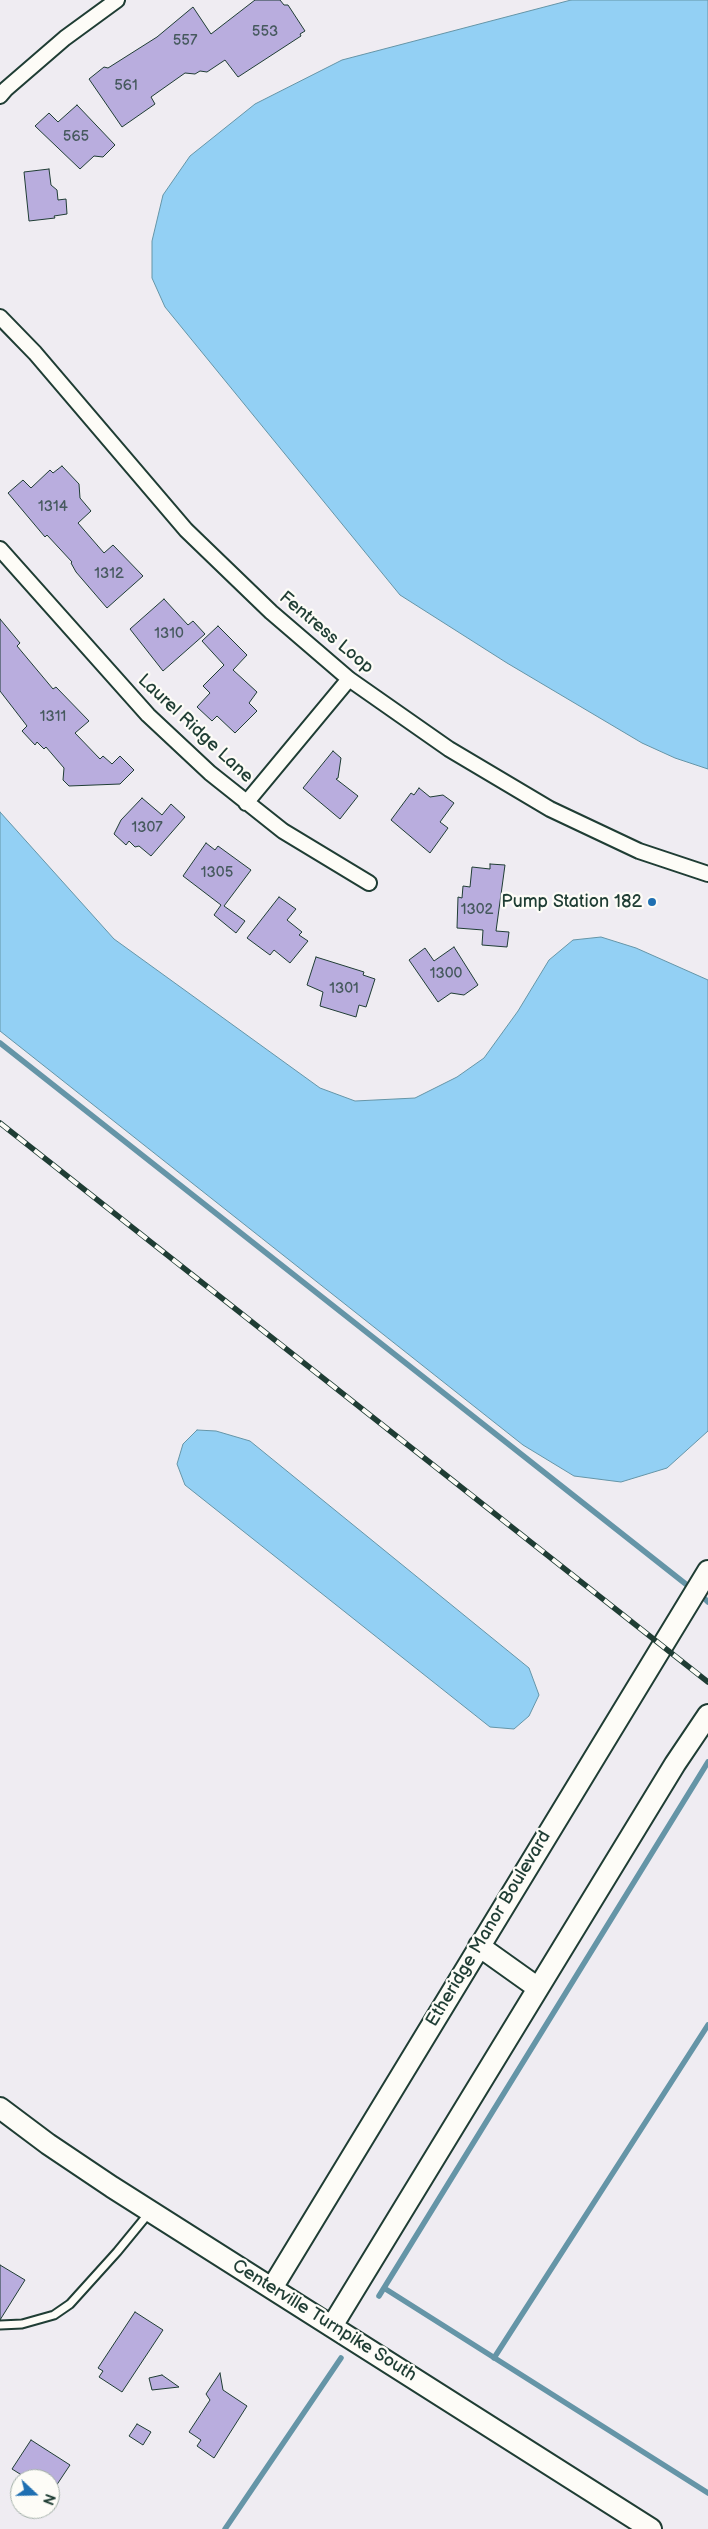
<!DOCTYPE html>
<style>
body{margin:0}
#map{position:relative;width:708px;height:2529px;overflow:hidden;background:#efecf2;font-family:"Balsamiq Sans",sans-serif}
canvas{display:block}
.north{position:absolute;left:10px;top:2469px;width:50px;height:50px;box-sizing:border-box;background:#fdfcf7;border:1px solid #a4b0a9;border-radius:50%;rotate:111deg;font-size:14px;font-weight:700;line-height:20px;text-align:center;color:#1f3d34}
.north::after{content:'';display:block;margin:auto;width:18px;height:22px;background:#1f6fb2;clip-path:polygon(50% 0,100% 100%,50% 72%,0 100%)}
</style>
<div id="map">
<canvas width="708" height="2529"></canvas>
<div class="north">N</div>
</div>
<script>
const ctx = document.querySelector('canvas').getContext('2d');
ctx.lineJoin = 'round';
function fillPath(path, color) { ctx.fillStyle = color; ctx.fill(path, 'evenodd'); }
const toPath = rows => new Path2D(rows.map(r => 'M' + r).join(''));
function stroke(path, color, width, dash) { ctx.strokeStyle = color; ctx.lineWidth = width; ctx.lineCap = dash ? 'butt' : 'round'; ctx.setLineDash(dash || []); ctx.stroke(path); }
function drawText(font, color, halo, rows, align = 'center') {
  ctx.font = font + ' "Balsamiq Sans",sans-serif'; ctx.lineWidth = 4.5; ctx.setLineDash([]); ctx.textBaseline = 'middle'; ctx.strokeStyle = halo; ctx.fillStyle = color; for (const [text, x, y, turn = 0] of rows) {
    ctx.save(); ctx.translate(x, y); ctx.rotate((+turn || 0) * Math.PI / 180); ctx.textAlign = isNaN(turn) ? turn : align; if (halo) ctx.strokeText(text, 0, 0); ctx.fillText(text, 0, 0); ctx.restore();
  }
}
const water = toPath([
 [571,0,708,0,708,769,675,758,642,743,507,663,400,595,165,307,152,278,152,241,163,195,190,156,255,104,342,60,571,0],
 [0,812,114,939,320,1088,355,1101,415,1098,457,1077,484,1058,518,1011,549,960,573,940,601,937,636,948,708,980,708,1431,667,1468,621,1482,574,1476,523,1445,0,1031,0,812],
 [197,1430,216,1431,250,1441,529,1668,539,1695,529,1716,514,1729,490,1727,185,1485,177,1464,183,1444,197,1430]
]);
const stream = toPath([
 [0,1043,687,1585],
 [704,1598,708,1602],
 [384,2288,708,2493],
 [379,2296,708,1762],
 [494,2358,708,2025],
 [225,2529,341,2358]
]);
const building = toPath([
 [255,0,280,0,284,5,288,5,305,31,300,34,301,36,238,77,225,60,207,72,200,71,195,74,185,73,151,97,155,104,122,127,89,79,104,67,108,68,157,37,193,7,211,34,255,0],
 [77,105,115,145,103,157,94,156,80,169,35,126,49,113,58,122,77,105],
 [49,169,51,185,57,190,58,200,66,199,67,214,54,216,55,218,29,221,24,172,49,169],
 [62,466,79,484,80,498,91,511,78,523,104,553,113,545,143,576,107,608,76,572,71,563,72,562,47,535,45,537,8,493,23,480,31,488,50,470,53,473,62,466],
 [164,599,188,625,193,621,205,634,163,671,130,629,164,599],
 [0,619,20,643,17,646,53,689,56,687,89,721,75,733,100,759,103,756,112,764,120,756,134,770,120,784,69,786,63,780,64,768,46,747,44,749,37,742,35,745,22,731,27,726,0,691,0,619],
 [218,626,247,655,233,670,257,692,249,703,257,711,235,733,217,716,212,721,197,707,210,693,203,686,224,665,202,641,218,626],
 [333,751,341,758,338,778,336,779,358,796,340,819,303,788,333,751],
 [419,788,430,797,443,795,454,803,440,822,448,828,430,853,391,820,411,793,414,795,419,788],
 [142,798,162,815,171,804,185,817,151,856,139,846,135,847,129,841,126,845,114,834,121,820,142,798],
 [206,843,215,850,218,846,251,870,224,906,245,921,236,933,214,915,221,905,183,876,206,843],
 [490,864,505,865,496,931,509,932,507,947,482,945,483,930,457,928,458,897,462,898,463,886,470,887,472,867,490,869,490,864],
 [279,897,296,909,287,920,302,932,299,935,308,941,290,963,274,950,270,955,247,938,279,897],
 [454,947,478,985,464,995,451,993,438,1002,409,960,425,948,434,961,454,947],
 [316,957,364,972,363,975,375,979,366,1007,359,1005,356,1017,320,1006,323,992,307,985,316,957],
 [0,2265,25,2280,0,2320,0,2265],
 [135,2312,163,2330,122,2392,99,2377,103,2371,98,2368,135,2312],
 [220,2373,223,2390,247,2406,214,2458,197,2446,201,2440,189,2432,210,2400,206,2394,220,2373],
 [162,2375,179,2387,152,2390,149,2378,162,2375],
 [137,2424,151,2432,143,2445,129,2436,137,2424],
 [31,2440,70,2465,50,2495,50,2479,28,2479,12,2469,31,2440]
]);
const service = toPath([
 [0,2325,22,2324,54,2315,70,2304,117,2252,149,2213]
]);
const minor = toPath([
 [0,96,6,89,65,38,117,0],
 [0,317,35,353,186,530,271,612,349,679,449,749,550,809,639,851,708,874],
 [0,549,148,715,210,773,283,831,369,883],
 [246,803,349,679]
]);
const secondary = toPath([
 [479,1946,538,1988],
 [0,2108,48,2144,112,2187,651,2529],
 [272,2288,708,1571],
 [332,2326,675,1764,708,1715]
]);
const rail = toPath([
 [0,1123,708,1682]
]);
const markers = [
 [652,902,5,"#1f6fb2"]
];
const numberNames = [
 ["553",265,32],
 ["557",185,41],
 ["561",126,86],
 ["565",76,137],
 ["1314",53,507],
 ["1312",109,574],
 ["1310",169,634],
 ["1311",53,717],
 ["1307",147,828],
 ["1305",217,873],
 ["1302",477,910],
 ["1300",446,974],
 ["1301",344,989]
];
const streetNames = [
 ["Fentress Loop",326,633,40],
 ["Laurel Ridge Lane",195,729,43],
 ["Etheridge Manor Boulevard",489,1929,-59],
 ["Centerville Turnpike South",324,2321,32]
];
const poiNames = [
 ["Pump Station 182",642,902]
];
fillPath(water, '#93d0f4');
stroke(water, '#6595a7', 1);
stroke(stream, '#6595a7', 5.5);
fillPath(building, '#b9adde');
stroke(building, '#1f3d34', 1);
stroke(service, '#1f3d34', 11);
stroke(minor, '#1f3d34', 18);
stroke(secondary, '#1f3d34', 24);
stroke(service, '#fdfcf7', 7);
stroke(minor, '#fdfcf7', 14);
stroke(secondary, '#fdfcf7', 20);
stroke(rail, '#1f3d34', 5.5);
stroke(rail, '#fdfcf7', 4, [11]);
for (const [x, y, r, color] of markers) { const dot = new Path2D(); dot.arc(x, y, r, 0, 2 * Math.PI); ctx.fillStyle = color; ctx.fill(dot); stroke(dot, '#fdfcf7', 2); }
drawText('15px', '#46595e', null, numberNames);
drawText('18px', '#1f3d34', '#fdfcf7', streetNames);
drawText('18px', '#1f3d34', '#fdfcf7', poiNames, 'right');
</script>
